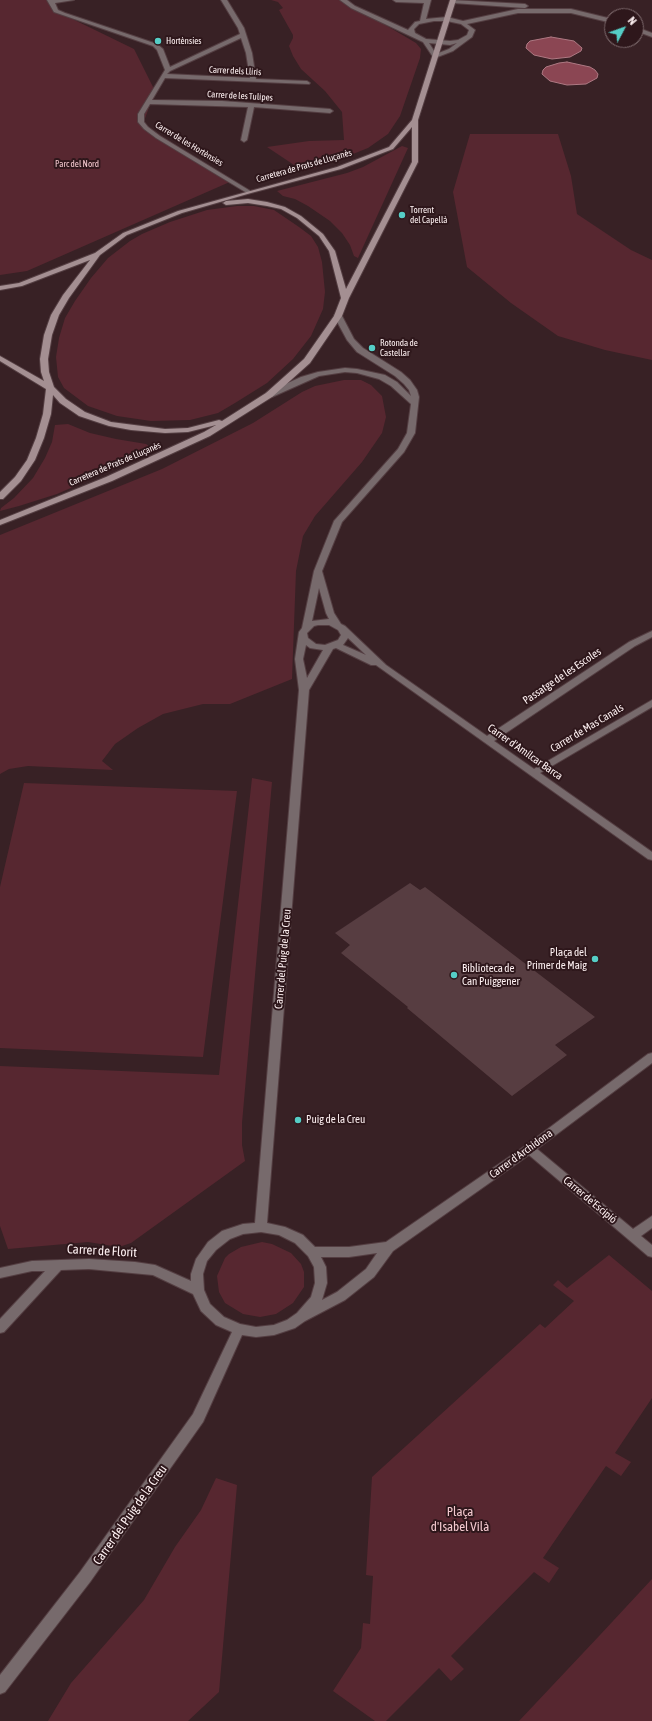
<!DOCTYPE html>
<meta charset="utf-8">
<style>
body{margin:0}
#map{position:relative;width:652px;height:1721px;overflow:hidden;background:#382125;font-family:"Asap Condensed",sans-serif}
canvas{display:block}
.north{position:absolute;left:604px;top:8px;width:40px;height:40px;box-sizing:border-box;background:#2e171b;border:1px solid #816e71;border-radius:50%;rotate:49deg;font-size:11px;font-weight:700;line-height:16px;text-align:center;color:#fef1f2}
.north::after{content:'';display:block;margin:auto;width:14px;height:18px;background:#55cec6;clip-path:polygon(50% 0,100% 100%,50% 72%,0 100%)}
</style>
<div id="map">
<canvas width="652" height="1721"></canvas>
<div class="north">N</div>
</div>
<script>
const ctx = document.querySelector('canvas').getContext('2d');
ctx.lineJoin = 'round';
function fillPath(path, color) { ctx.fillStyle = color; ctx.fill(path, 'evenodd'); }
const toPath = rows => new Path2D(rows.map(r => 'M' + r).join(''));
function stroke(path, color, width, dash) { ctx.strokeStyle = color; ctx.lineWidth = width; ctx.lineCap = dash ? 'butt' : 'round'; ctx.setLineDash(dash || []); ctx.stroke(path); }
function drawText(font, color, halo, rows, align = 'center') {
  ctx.font = font + ' "Asap Condensed",sans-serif'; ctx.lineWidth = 4; ctx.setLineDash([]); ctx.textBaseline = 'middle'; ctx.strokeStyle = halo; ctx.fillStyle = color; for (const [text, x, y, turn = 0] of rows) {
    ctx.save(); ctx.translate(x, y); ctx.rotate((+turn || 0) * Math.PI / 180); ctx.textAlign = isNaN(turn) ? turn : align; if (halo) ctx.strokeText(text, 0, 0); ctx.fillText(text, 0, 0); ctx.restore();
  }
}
const green = toPath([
 [0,0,52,0,56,11,134,49,155,91,143,124,232,181,27,271,0,275],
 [271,0,343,0,416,43,421,49,420,58,400,116,388,134,368,148,358,152,331,163,303,171,267,147,309,141,344,140,342,112,325,91,301,69,293,56,289,46,293,38,293,35,279,10,283,8,278,2],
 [470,134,558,134,571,176,577,214,631,250,652,260,652,360,605,350,558,336,511,303,467,267,453,192],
 [402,146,408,148,358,258,354,256,350,245,342,233,330,221,308,206,295,199,283,196,277,191,347,173,363,167],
 [237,206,254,206,274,210,299,227,311,236,318,247,322,262,325,292,323,309,311,336,293,359,267,383,235,403,218,413,190,420,151,421,117,416,88,406,64,388,58,377,56,357,59,338,65,318,75,301,91,278,108,258,130,241,142,234,170,222,207,210],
 [344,380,361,380,371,385,382,396,386,417,382,433,362,462,315,516,303,536,296,571,292,679,230,704,203,704,163,714,138,728,115,744,102,761,113,770,28,766,9,769,0,774,0,535,162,469,253,423,302,392,315,386],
 [68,424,90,433,116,439,146,444,155,451,57,494,19,506,0,511,1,508,14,498,33,478,45,458,52,442,55,425],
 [252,778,272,782,242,1123,242,1145,245,1161,131,1243,119,1247,88,1242,8,1249,0,1226,0,1066,219,1075],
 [24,783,237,791,203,1057,0,1048,0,887],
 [262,1242,272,1244,291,1253,301,1264,304,1272,304,1287,293,1303,276,1314,260,1317,243,1314,225,1303,219,1292,217,1276,225,1258,229,1254,241,1247],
 [609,1255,652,1291,652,1398,615,1453,631,1462,621,1476,606,1466,543,1558,559,1568,549,1583,534,1572,451,1656,464,1669,451,1681,439,1668,386,1721,375,1721,333,1691,361,1648,363,1623,370,1624,373,1576,366,1575,372,1477,540,1324,545,1328,574,1301,553,1285,558,1280,567,1288],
 [216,1478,237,1485,219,1692,188,1721,48,1721,71,1683,144,1600,175,1547,201,1510],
 [652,1579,652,1721,519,1721,600,1635]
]);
const water = toPath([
 [551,37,574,41,582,48,581,51,570,57,552,59,534,55,526,48,527,44,530,41,551,37],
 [567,62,590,67,595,70,598,74,597,78,586,84,567,85,550,81,542,74,543,70,546,67,559,63,567,62]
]);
const building = toPath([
 [410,883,420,890,425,887,595,1017,555,1045,567,1055,512,1096,407,1008,408,1007,341,953,350,945,335,933]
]);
const street = toPath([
 [47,0,74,0,55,3,58,10,65,13,157,44,163,49,170,67,240,34,238,28,221,0,227,0,244,28,252,53,256,79,307,81,310,83,309,84,165,78,152,100,222,101,330,109,333,111,330,113,254,107,247,140,244,142,241,140,248,107,150,104,144,114,144,122,148,127,160,136,252,192,247,193,156,138,144,129,138,122,138,114,165,70,157,50,153,46,54,12,47,0],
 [241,38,246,53,250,78,167,74,170,71,241,38],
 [340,0,347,0,355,6,408,30,415,22,420,21,424,3,396,2,393,0,431,0,426,19,447,17,463,21,518,9,571,9,612,19,612,23,571,13,518,13,467,24,475,30,472,37,453,51,435,58,433,57,423,42,351,8,340,0],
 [434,21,447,21,461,24,469,30,467,35,458,40,450,41,426,39,415,33,414,29,419,24,434,21],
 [429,43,450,45,457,43,449,49,436,54,429,43],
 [451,0,525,4,528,6,525,8,453,3,451,2,451,0],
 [636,27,652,33,652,37,636,31,636,27],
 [335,314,341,314,354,339,363,348,401,372,410,380,417,390,419,397,415,433,404,452,342,522,322,571,334,613,341,624,345,626,386,665,487,736,629,642,652,631,652,637,635,646,494,741,534,769,652,700,652,707,540,773,652,852,652,860,648,859,376,665,371,665,336,648,333,649,309,690,267,1223,285,1227,303,1235,315,1247,349,1247,386,1242,525,1146,648,1054,652,1053,652,1063,537,1149,633,1229,652,1216,652,1228,641,1236,652,1245,652,1257,648,1256,529,1155,393,1251,374,1277,345,1300,305,1321,295,1328,274,1335,256,1337,242,1335,203,1422,90,1582,5,1692,0,1694,0,1675,80,1572,193,1414,232,1332,216,1325,201,1311,193,1294,153,1275,89,1269,61,1270,4,1332,0,1333,0,1319,45,1271,32,1271,0,1278,0,1268,32,1261,89,1259,135,1262,155,1265,191,1281,191,1274,196,1259,208,1242,222,1231,243,1224,255,1223,299,690,295,659,299,632,302,628,314,571,334,521,398,449,407,433,411,404,391,386,379,379,357,373,345,372,319,376,272,397,266,397,266,393,301,377,318,372,345,368,357,369,385,375,397,382,411,396,409,390,404,384,395,376,357,352,347,340,334,316,335,314],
 [319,588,326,613,329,619,312,621,319,588],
 [318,625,329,625,338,630,341,635,338,640,325,645,316,644,308,638,307,633,314,626,318,625],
 [348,638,366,655,343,645,348,638],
 [306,645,310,648,323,650,307,678,303,659,306,645],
 [261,1232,279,1235,295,1243,308,1256,314,1267,315,1283,311,1297,297,1313,287,1320,274,1325,256,1327,240,1324,224,1317,210,1304,204,1290,203,1274,207,1261,216,1250,230,1239,243,1234,261,1232],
 [377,1253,366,1269,337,1292,322,1300,327,1283,326,1267,321,1257,349,1257,377,1253]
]);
const secondary = toPath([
 [450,0,456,0,418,120,418,162,349,298,342,316,310,363,272,397,210,436,112,481,0,525,0,520,106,477,204,432,216,425,188,432,165,433,131,430,109,426,79,416,60,403,53,395,51,414,44,438,35,460,21,481,3,499,0,499,0,492,15,477,27,460,36,438,43,414,46,389,0,361,0,356,44,381,41,372,40,359,44,335,51,315,63,295,90,260,22,286,0,290,0,286,19,283,95,253,123,233,178,211,337,167,389,147,412,120,450,0],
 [412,127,412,162,346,289,335,251,323,234,301,216,285,207,267,202,248,199,226,201,223,203,226,205,248,203,267,206,281,209,297,218,319,236,329,251,341,298,334,316,304,359,266,393,222,421,219,420,188,428,165,429,111,422,85,412,66,399,54,387,49,372,48,359,52,335,59,315,69,298,100,255,127,235,182,213,251,193,341,169,393,149,412,127]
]);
const markers = [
 [158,41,4,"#55cec6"],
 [402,215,4,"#55cec6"],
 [372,348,4,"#55cec6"],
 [595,959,4,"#55cec6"],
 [454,975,4,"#55cec6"],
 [298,1120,4,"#55cec6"]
];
const farPoinames = [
 ["Hortènsies",166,41],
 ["Torrent",410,210],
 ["del Capellà",410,220],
 ["Rotonda de",380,343],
 ["Castellar",380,353]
];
const farStreetnames = [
 ["Carrer dels Lliris",235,71,3],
 ["Carrer de les Tulipes",240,96,3],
 ["Carrer de les Hortènsies",189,144,31],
 ["Carretera de Prats de Lluçanès",304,166,-16],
 ["Carretera de Prats de Lluçanès",115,464,-23]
];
const farParknames = [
 ["Parc del Nord",77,164]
];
const streetNames = [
 ["Passatge de les Escoles",562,676,-34],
 ["Carrer de Mas Canals",587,728,-31],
 ["Carrer d'Amílcar Barca",525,752,35],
 ["Carrer del Puig de la Creu",283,959,-85],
 ["Carrer d'Archidona",521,1154,-36],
 ["Carrer de'Escipió",590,1200,40]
];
const poiNames = [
 ["Plaça del",587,953,"right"],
 ["Primer de Maig",587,966,"right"],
 ["Biblioteca de",462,969],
 ["Can Puiggener",462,982],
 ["Puig de la Creu",306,1120]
];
const nearStreetnames = [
 ["Carrer de Florit",102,1251,3],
 ["Carrer del Puig de la Creu",130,1515,-55]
];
const nearParknames = [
 ["Plaça",460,1512],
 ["d'Isabel Vilà",460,1527]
];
fillPath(green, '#572730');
fillPath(water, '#8b4653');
stroke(water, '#ae7983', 1);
fillPath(building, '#573d41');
stroke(street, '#543e42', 2);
stroke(secondary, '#543e42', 2);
fillPath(street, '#776a6c');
fillPath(secondary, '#a48f92');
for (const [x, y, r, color] of markers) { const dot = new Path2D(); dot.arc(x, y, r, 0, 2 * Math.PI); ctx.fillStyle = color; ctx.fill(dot); stroke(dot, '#2e171b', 1.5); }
drawText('9px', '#fef1f2', '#2e171b', farPoinames, 'left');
drawText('9px', '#fef1f2', '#2e171b', farStreetnames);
drawText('9px', '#f4c9cf', '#2e171b', farParknames);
drawText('11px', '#fef1f2', '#2e171b', streetNames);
drawText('11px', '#fef1f2', '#2e171b', poiNames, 'left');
drawText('13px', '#fef1f2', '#2e171b', nearStreetnames);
drawText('13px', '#f4c9cf', '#2e171b', nearParknames);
</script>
